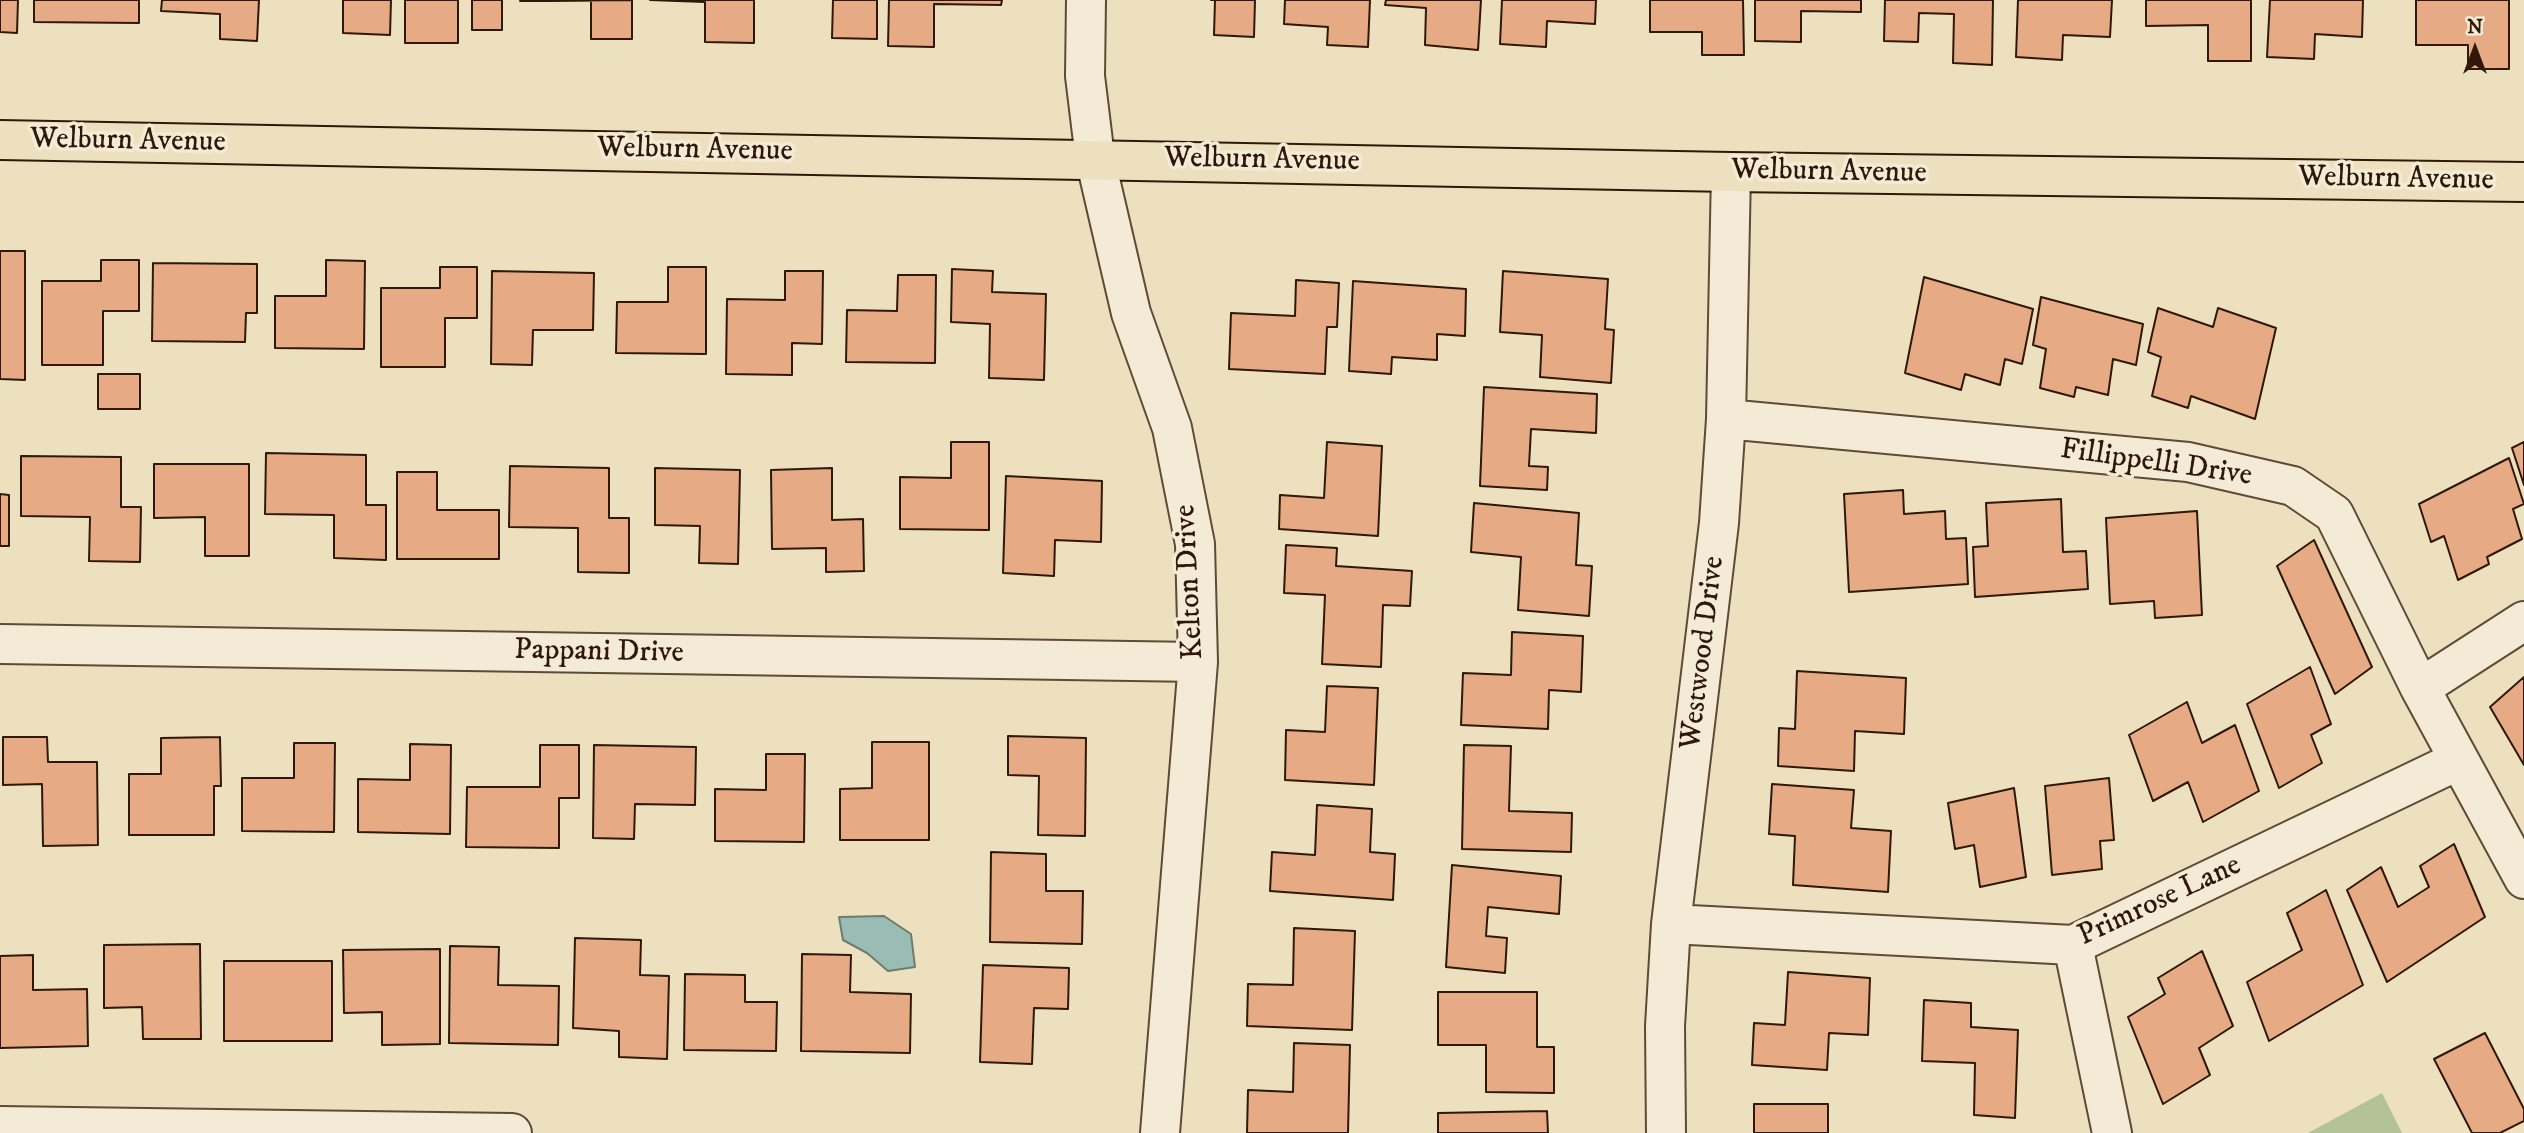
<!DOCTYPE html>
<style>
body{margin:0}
#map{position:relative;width:2524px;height:1133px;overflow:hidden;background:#ece0bf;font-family:"IM FELL DW Pica",serif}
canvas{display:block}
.north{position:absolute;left:2440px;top:14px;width:70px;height:70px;-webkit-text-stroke:5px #f3ebd5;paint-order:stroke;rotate:0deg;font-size:19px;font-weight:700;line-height:28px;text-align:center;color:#301808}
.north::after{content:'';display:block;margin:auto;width:24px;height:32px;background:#301808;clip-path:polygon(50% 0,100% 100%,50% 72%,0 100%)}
</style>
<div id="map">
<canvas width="2524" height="1133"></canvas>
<div class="north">N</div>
</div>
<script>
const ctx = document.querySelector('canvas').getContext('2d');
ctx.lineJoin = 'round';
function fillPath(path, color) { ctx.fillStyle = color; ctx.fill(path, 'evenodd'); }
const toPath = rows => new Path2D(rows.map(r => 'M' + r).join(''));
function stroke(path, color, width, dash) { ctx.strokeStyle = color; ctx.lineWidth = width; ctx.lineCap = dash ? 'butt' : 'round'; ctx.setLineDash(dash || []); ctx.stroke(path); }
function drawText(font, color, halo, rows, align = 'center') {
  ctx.font = font + ' "IM FELL DW Pica",serif'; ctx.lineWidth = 7; ctx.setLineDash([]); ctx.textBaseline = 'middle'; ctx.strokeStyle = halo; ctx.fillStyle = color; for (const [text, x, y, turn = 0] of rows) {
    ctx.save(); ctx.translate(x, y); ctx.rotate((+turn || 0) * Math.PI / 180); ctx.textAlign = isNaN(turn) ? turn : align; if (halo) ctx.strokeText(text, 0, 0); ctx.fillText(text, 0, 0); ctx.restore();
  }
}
const green = toPath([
 [2382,1093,2402,1133,2308,1133]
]);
const water = toPath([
 [884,916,911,934,915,967,888,971,867,953,843,940,839,917,884,916]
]);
const building = toPath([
 [0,0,18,0,17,33,0,32,0,0],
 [34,0,139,0,139,23,34,22,34,0],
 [162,0,259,0,257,41,220,39,220,14,161,11,162,0],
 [343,0,391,0,390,35,343,33,343,0],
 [405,0,458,0,458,43,405,43,405,0],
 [472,0,502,0,502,30,472,30,472,0],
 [632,0,632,39,591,39,591,1,520,1,632,0],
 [650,0,754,0,754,43,705,42,705,2,650,0],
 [833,0,877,0,877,39,832,38,833,0],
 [889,0,1002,0,1001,5,934,4,934,47,888,46,889,0],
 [1211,0,1255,0,1254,37,1214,35,1215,0,1211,0],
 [1285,0,1370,0,1368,47,1327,45,1328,27,1284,24,1285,0],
 [1386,0,1481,0,1478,50,1425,45,1426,8,1385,5,1386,0],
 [1502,0,1596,0,1595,24,1547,21,1546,47,1500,44,1502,0],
 [1650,0,1743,0,1744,55,1702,55,1702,32,1650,32,1650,0],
 [1755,0,1861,0,1861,12,1801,11,1801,42,1755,41,1755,0],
 [1885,0,1993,0,1992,65,1953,63,1954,14,1919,13,1918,42,1884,41,1885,0],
 [2018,0,2112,0,2110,37,2063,35,2062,60,2016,57,2018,0],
 [2146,0,2251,0,2251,61,2208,61,2208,25,2146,26,2146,0],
 [2270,0,2363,0,2362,37,2315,34,2314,59,2267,57,2270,0],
 [2416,0,2509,0,2509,69,2468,69,2468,45,2416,45,2416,0],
 [0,251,25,251,25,380,0,379,0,251],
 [101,260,139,260,139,311,103,311,103,365,42,365,42,281,101,281,101,260],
 [326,260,365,261,364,349,275,348,275,296,326,296,326,260],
 [153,263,257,264,257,313,246,313,245,342,152,341,153,263],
 [440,267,477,267,477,318,445,318,445,367,381,367,381,288,440,288,440,267],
 [668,267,706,267,706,354,616,353,617,302,668,302,668,267],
 [952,269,993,271,992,292,1046,294,1044,380,989,378,990,324,951,322,952,269],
 [492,271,594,273,593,330,533,330,532,365,491,364,492,271],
 [785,271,823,271,822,344,792,343,792,375,726,374,727,299,785,300,785,271],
 [1503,271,1608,279,1605,329,1614,330,1611,383,1540,377,1542,335,1500,332,1503,271],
 [898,275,936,275,935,363,846,362,847,310,897,311,898,275],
 [1924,277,2033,309,2022,364,2005,359,2000,385,1965,374,1961,390,1905,373,1924,277],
 [1296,280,1339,283,1337,327,1327,327,1325,374,1229,369,1231,313,1295,316,1296,280],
 [1353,281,1466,289,1465,336,1437,334,1437,360,1392,357,1391,374,1349,371,1353,281],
 [2041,297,2143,324,2136,365,2113,359,2108,395,2076,387,2074,397,2040,388,2046,349,2033,345,2041,297],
 [2158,308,2213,327,2218,308,2276,328,2255,419,2191,396,2188,408,2152,396,2161,357,2148,352,2158,308],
 [98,374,140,374,140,409,98,409,98,374],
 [1484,387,1597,394,1596,433,1531,429,1529,466,1548,467,1547,490,1480,486,1484,387],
 [951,442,989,442,989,530,900,529,900,477,951,478,951,442],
 [1327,442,1382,446,1378,536,1279,529,1280,495,1324,498,1327,442],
 [2524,442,2524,485,2512,448,2524,442],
 [266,453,366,455,366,505,386,505,386,560,334,558,334,515,265,514,266,453],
 [21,456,121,457,121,507,141,507,140,562,89,561,90,517,21,516,21,456],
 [2509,458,2524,504,2513,509,2522,539,2487,557,2489,564,2458,580,2444,536,2431,542,2419,504,2509,458],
 [154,464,249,464,249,556,205,556,205,517,154,518,154,464],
 [510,466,609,468,609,518,629,518,629,573,578,572,578,528,509,527,510,466],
 [655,468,740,470,738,564,699,563,700,526,655,525,655,468],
 [832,468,832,520,863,519,864,571,826,572,826,548,772,549,771,470,832,468],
 [397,472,437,472,437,510,499,510,499,559,397,559,397,472],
 [1006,476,1102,481,1101,542,1055,540,1054,576,1003,573,1006,476],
 [1903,490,1904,514,1945,511,1946,539,1966,538,1968,584,1849,592,1844,494,1903,490],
 [0,494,9,495,9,546,0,546,0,494],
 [2061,499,2063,552,2086,551,2088,589,1975,597,1973,547,1988,546,1986,503,2061,499],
 [1474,503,1579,513,1576,565,1592,566,1589,616,1518,610,1521,557,1471,552,1474,503],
 [2197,511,2202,615,2155,618,2154,601,2110,604,2106,518,2197,511],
 [2314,540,2372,667,2335,694,2277,566,2314,540],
 [1286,545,1337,548,1336,566,1412,571,1410,606,1383,605,1381,667,1322,664,1325,595,1284,593,1286,545],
 [1512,632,1583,636,1581,692,1549,690,1548,729,1461,725,1463,673,1511,675,1512,632],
 [2310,667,2331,724,2311,735,2322,763,2279,788,2247,704,2310,667],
 [1797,671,1906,678,1904,734,1855,731,1854,771,1778,766,1779,728,1795,729,1797,671],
 [2524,677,2524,765,2490,707,2524,677],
 [1327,686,1378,688,1374,785,1285,780,1286,730,1325,732,1327,686],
 [2187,702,2202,743,2235,725,2259,791,2203,822,2188,782,2153,801,2129,735,2187,702],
 [1008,736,1086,738,1085,836,1038,835,1039,776,1008,775,1008,736],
 [3,737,47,737,48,762,97,762,98,845,43,846,42,784,3,785,3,737],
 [220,737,221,786,214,786,214,835,129,835,129,774,161,774,161,738,220,737],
 [872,742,929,742,929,840,840,840,840,789,872,788,872,742],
 [294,743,335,743,334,832,242,831,242,778,294,778,294,743],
 [410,744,451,745,450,834,358,832,358,779,410,780,410,744],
 [540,745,579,745,579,798,559,798,559,848,466,847,467,787,540,787,540,745],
 [594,745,696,747,695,805,635,804,634,839,593,838,594,745],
 [1464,745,1511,746,1509,811,1572,813,1571,852,1462,849,1464,745],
 [766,754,805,754,804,842,715,841,715,789,766,790,766,754],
 [2109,778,2114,840,2100,841,2102,869,2052,875,2045,786,2109,778],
 [1772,784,1854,790,1851,828,1891,831,1888,892,1793,885,1795,836,1769,834,1772,784],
 [2014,788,2026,877,1980,887,1974,845,1955,849,1948,803,2014,788],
 [1317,805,1372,809,1370,852,1395,854,1393,900,1270,891,1272,852,1315,855,1317,805],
 [2454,844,2485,917,2387,982,2347,890,2381,867,2398,907,2429,887,2420,866,2454,844],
 [991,852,1046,854,1046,891,1083,891,1082,944,990,942,991,852],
 [1452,865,1561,876,1559,914,1488,907,1486,936,1507,938,1505,973,1446,967,1452,865],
 [2326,890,2363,985,2269,1041,2247,982,2302,950,2287,913,2326,890],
 [1294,928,1355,931,1352,1030,1247,1026,1248,984,1293,985,1294,928],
 [575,938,641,940,640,975,669,976,667,1059,619,1057,619,1031,573,1028,575,938],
 [200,944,201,1039,143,1039,142,1007,104,1008,104,945,200,944],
 [450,946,499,947,498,985,559,986,558,1045,449,1043,450,946],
 [440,949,440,1044,382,1045,382,1012,344,1013,343,950,440,949],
 [2202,951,2233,1026,2199,1048,2210,1075,2163,1104,2128,1017,2165,994,2158,978,2202,951],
 [802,954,851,955,850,992,911,994,910,1053,801,1051,802,954],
 [33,955,33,990,87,989,88,1046,0,1048,0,956,33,955],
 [224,961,332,961,332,1041,224,1041,224,961],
 [983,965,1069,968,1068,1009,1034,1008,1032,1064,980,1062,983,965],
 [1788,972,1870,978,1868,1035,1829,1033,1827,1070,1752,1065,1754,1023,1785,1025,1788,972],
 [685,974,745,975,745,1002,777,1002,776,1051,684,1050,685,974],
 [1438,992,1537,992,1537,1047,1554,1047,1554,1093,1486,1092,1486,1045,1438,1045,1438,992],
 [1924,1000,1971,1003,1971,1027,2018,1030,2015,1118,1974,1115,1975,1063,1922,1061,1924,1000],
 [2485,1033,2524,1109,2524,1121,2500,1133,2472,1133,2434,1059,2485,1033],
 [1294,1043,1350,1045,1348,1133,1247,1133,1248,1090,1293,1092,1294,1043],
 [1754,1104,1828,1104,1828,1133,1754,1133,1754,1104],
 [1547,1111,1548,1133,1438,1133,1438,1113,1547,1111]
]);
const minor = toPath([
 [1086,0,1085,76,1095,158,1131,313,1172,428,1195,544,1198,662,1160,1133],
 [1726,419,2188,462,2293,486,2334,514,2420,688,2524,879],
 [0,644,1198,662],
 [2420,688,2524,621],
 [1671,924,2073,945,2459,760],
 [2073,945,2112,1133],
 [0,1126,512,1133],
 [1666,1133,1665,1026,1671,924,1719,523,1726,419,1731,172]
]);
const major = toPath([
 [0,140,1731,172,2524,182]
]);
const streetNames = [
 ["Welburn Avenue",128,142,1],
 ["Welburn Avenue",695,151,1],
 ["Welburn Avenue",1262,161,1],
 ["Welburn Avenue",1829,173,1],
 ["Welburn Avenue",2396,180,1],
 ["Fillippelli Drive",2156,464,8],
 ["Kelton Drive",1191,582,-93],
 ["Pappani Drive",599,653,1],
 ["Westwood Drive",1704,653,-83],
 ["Primrose Lane",2160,902,-25]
];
fillPath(green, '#b4c395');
fillPath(water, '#99bdb4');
stroke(water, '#6f7b6f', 2);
fillPath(building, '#e6aa85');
stroke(building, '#301808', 2);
stroke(minor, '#5f4a36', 42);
stroke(major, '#301808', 42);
stroke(minor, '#f3ebd5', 38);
stroke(major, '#ece0bf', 38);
drawText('30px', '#301808', '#f3ebd5', streetNames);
</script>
